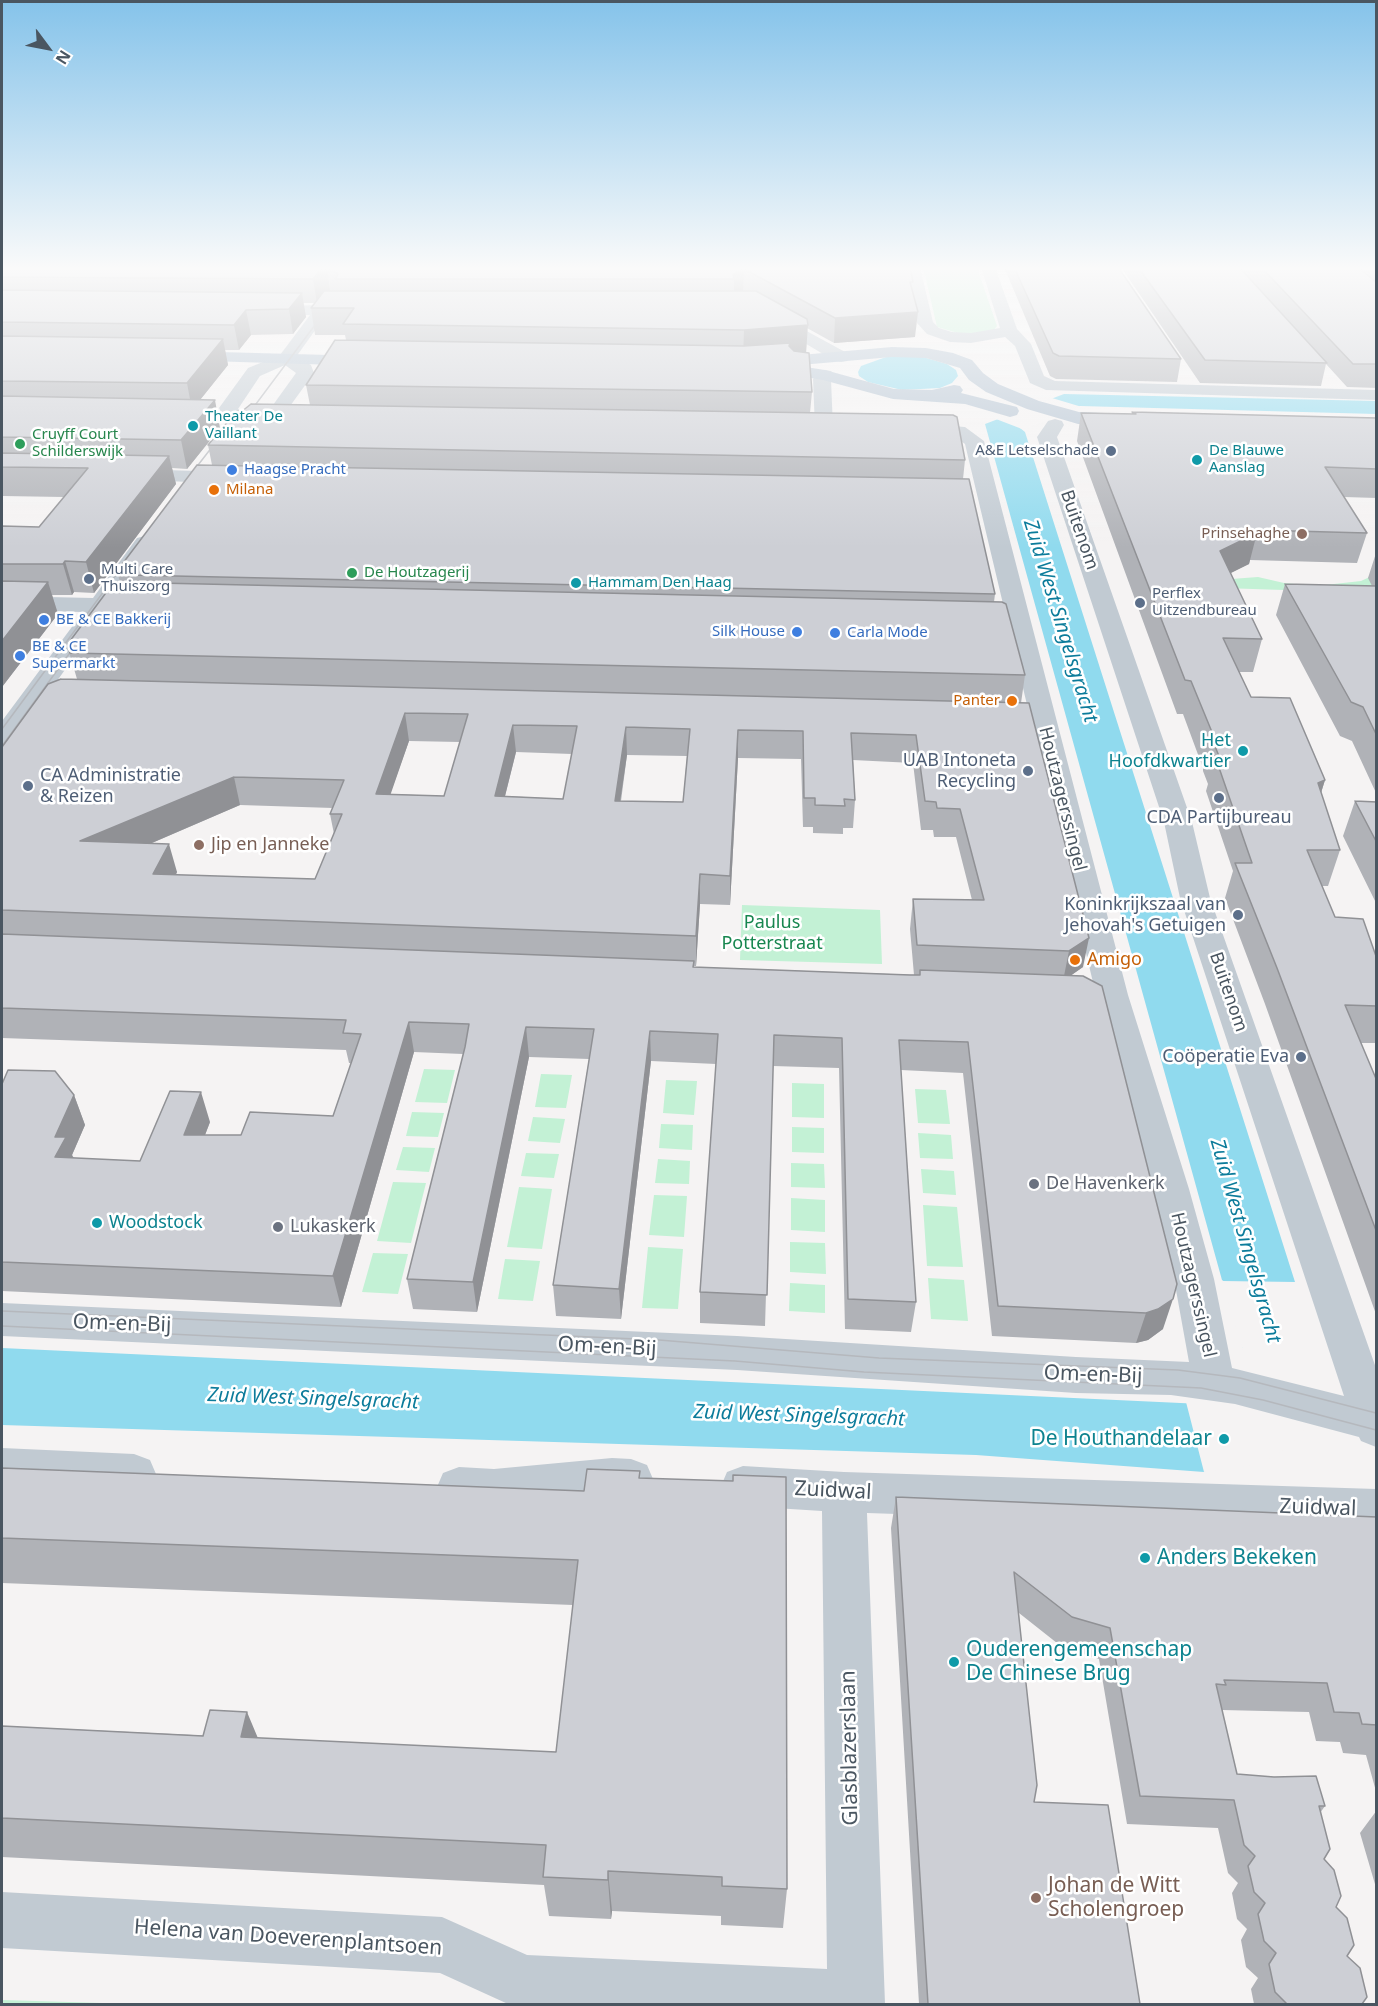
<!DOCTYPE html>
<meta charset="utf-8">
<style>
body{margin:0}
#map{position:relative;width:1378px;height:2006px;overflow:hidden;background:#f5f3f3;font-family:"Noto Sans",sans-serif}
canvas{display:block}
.frame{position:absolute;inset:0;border:3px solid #4a5661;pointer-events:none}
.north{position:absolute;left:18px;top:18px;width:60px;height:60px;-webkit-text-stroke:4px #fff;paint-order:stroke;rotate:122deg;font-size:16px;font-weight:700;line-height:24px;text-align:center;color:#4a5661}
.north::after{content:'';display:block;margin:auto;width:21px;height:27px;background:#4a5661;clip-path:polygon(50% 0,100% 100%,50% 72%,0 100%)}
</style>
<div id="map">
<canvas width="1378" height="2006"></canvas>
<div class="frame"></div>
<div class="north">N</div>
</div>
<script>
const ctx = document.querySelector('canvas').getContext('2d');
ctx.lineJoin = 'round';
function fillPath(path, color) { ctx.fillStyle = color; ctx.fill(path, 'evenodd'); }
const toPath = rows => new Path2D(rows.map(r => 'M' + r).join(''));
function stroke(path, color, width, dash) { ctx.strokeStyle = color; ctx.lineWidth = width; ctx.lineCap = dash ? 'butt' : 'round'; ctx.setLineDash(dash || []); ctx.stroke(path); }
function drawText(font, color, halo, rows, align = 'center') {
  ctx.font = font + ' "Noto Sans",sans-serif'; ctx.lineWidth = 5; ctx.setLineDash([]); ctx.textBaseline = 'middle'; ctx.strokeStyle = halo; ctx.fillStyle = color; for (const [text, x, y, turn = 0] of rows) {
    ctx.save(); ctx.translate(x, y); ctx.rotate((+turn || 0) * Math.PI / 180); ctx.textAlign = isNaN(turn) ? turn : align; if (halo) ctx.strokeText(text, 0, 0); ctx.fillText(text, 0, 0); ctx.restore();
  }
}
const green = toPath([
 [923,267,977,267,997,326,994,330,985,333,961,334,937,327],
 [1376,574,1376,593,1222,588,1218,580,1258,577,1284,583,1316,586,1361,581],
 [742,905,880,910,882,964,740,960],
 [424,1069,455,1070,447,1103,415,1102],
 [541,1074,572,1075,566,1108,535,1107],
 [666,1080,697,1081,694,1115,663,1113],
 [792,1083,824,1084,824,1118,792,1117],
 [915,1089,946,1090,950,1124,918,1123],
 [412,1112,444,1113,438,1137,406,1136],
 [533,1117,565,1119,560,1143,528,1141],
 [661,1124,693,1125,692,1150,659,1148],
 [792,1127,824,1128,824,1153,792,1152],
 [918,1133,951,1135,953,1159,920,1158],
 [403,1147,435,1148,429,1172,396,1170],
 [526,1153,559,1154,554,1178,521,1176],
 [658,1159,690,1161,689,1184,655,1183],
 [791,1163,824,1164,825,1188,791,1187],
 [921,1169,954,1171,956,1195,923,1193],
 [393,1182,426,1183,411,1243,377,1241],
 [519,1187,552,1189,542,1249,507,1247],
 [654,1195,687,1196,684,1237,649,1235],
 [791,1198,825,1200,825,1232,791,1230],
 [923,1205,957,1207,963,1267,927,1266],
 [790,1242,825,1243,826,1274,790,1272],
 [648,1247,683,1249,678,1309,642,1308],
 [373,1253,408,1254,398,1294,362,1292],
 [505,1259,540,1261,533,1301,498,1299],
 [928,1278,964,1280,968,1321,931,1319],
 [790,1283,825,1285,825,1313,789,1311],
 [2,2000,136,2004,2,2004]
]);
const water = toPath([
 [886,357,923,357,947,364,956,370,958,376,952,383,940,388,902,390,868,382,859,376,858,372,861,366],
 [1064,394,1376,401,1376,414,1080,406,1020,428,1025,432,1295,1282,1207,1470,1204,1472,976,1455,2,1425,2,1348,1202,1404,1215,1401,1240,1383,1246,1360,1226,1283,1222,1280,985,424]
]);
const pier = toPath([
 [1052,398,1082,407,1022,429,996,419],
 [1222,1281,1295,1282,1319,1366,1321,1391,1309,1425,1291,1445,1261,1464,1204,1472,1186,1402,1213,1399,1240,1378,1243,1370,1243,1350]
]);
const minor = toPath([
 [346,267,360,267,333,305,357,305,365,310,357,315,326,315,296,357,311,365,314,373,285,413,280,414,285,419,283,423,168,421,166,417,168,413,175,411,221,412,219,408,248,368,280,355,310,315,258,315,252,313,250,310,252,307,317,305,346,267],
 [285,365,296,373,273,405,244,412,238,409,260,376,285,365],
 [906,267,920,267,933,322,939,328,952,332,971,333,1000,328,981,267,995,267,1017,329,1031,344,1044,376,1055,381,1376,390,1376,400,1046,390,1030,383,1015,346,1005,337,971,343,950,342,927,334,917,323,906,267],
 [768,310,847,353,850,357,847,361,841,362,835,361,762,318,760,315,768,310],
 [825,370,831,371,834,375,831,379,833,428,831,432,824,434,817,432,815,428,813,379,819,371,825,370],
 [1055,419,1062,421,1064,425,1057,437,1192,822,1210,898,1376,1368,1376,1447,1361,1441,1359,1437,1235,1404,1171,1395,1076,1393,737,1370,2,1336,2,1303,737,1336,1076,1357,1189,1362,1174,1279,1151,1189,1096,995,965,444,954,436,909,433,907,429,909,425,916,423,965,427,984,441,1128,995,1189,1189,1214,1279,1232,1368,1344,1396,1180,898,1164,822,1037,437,1048,421,1055,419],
 [129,469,234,472,241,474,244,478,241,482,234,484,122,479,119,475,122,471,129,469],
 [145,536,153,538,156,543,116,598,141,599,149,601,153,606,149,611,141,613,106,612,52,688,85,688,94,691,98,696,94,701,85,704,41,703,11,744,2,746,2,721,83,612,2,610,2,596,93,598,137,538,145,536],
 [2,1448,134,1454,150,1460,156,1474,150,1488,134,1494,2,1488,2,1448],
 [612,1458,631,1459,647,1465,653,1479,647,1493,631,1499,612,1498,494,1509,459,1507,443,1501,437,1487,443,1473,459,1467,494,1469,612,1458],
 [743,1466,844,1472,1376,1489,1376,1530,867,1513,885,2004,508,2004,440,1973,2,1948,2,1892,442,1917,527,1955,827,1969,822,1511,743,1506,727,1500,721,1486,727,1472,743,1466]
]);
const major = toPath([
 [892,347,926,348,953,353,972,360,983,373,998,384,1039,401,1079,412,1126,414,1133,416,1135,420,1133,424,1126,426,1078,424,1027,409,986,392,969,380,960,368,926,358,892,357,766,368,760,367,757,363,760,359,766,358,892,347],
 [182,351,367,356,373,357,376,361,373,365,367,366,176,360,173,356,176,352,182,351],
 [799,366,825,370,894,389,932,390,954,385,960,386,963,390,961,393,1017,407,1019,411,1017,415,1010,417,965,404,893,399,823,380,793,375,790,371,793,367,799,366]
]);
const tram = toPath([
 [247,416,324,313],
 [188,478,219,438],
 [2,729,127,560],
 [2,746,80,639],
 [2,1311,659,1340,879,1358,1178,1370,1240,1378,1376,1413],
 [2,1326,735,1361,864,1372,1201,1388,1263,1400,1376,1430]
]);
const wall = toPath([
 [2,267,910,267,915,337,834,343,807,328,806,353,812,392,810,413,965,460,963,479,995,594,994,602,1025,675,1021,703,1083,967,1070,976,1163,1329,1148,1340,1136,1343,992,1336,963,1073,901,1070,916,1302,911,1332,845,1329,839,1068,773,1066,765,1326,700,1323,700,1292,716,1064,651,1061,621,1319,556,1316,553,1285,589,1059,529,1057,477,1312,413,1309,407,1279,463,1054,414,1052,341,1307,2,1291,2,1084,74,1095,85,1125,72,1155,74,1158,140,1161,210,1122,205,1135,241,1135,333,1116,351,1063,349,1063,346,1050,2,1038,2,747,77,679,67,645,120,582,117,571,212,465,208,445,241,412,310,405,306,385,346,340,345,335,315,335,311,308,315,303,303,303,306,317,293,334,251,335,239,350,225,350,228,365,200,400,220,428,187,469,172,468,176,484,94,593,74,592,72,595,52,595,58,614,2,687,2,526,39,527,64,497,2,496],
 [409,741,460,742,444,796,390,794],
 [516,752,572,754,563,799,505,796],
 [627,755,687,756,683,802,621,801],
 [738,758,801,759,803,827,813,827,813,833,843,834,843,828,853,828,855,800,853,760,913,763,921,830,933,830,934,837,956,837,972,900,913,899,910,929,914,975,919,975,694,967,694,966,696,966,700,904,730,905],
 [240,805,333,808,330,814,334,834,315,879,176,875,177,872,152,843],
 [1004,267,1118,267,1181,359,1177,382,1056,379,1050,376],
 [1121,267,1377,267,1377,388,1347,387,1326,364,1321,386,1200,383],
 [1132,412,1377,418,1377,498,1344,497,1367,533,1357,563,1250,560,1249,564,1230,573,1262,639,1253,672,1239,672,1251,697,1325,780,1321,793,1340,850,1328,886,1322,886,1335,917,1377,959,1377,1043,1360,1043,1377,1081,1377,1317,1265,1004,1225,898,1233,871,1206,791,1208,784,1203,771,1203,768,1183,714,1177,714,1077,441,1081,413,1132,414],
 [1377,550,1377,795,1352,741,1340,736,1276,615,1285,584,1372,586,1368,578],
 [1355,801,1377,802,1377,905,1343,836],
 [2,1468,584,1491,640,1478,787,1889,783,1928,721,1925,721,1916,612,1911,611,1919,549,1916,544,1885,2,1857,2,1726,556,1752,573,1605,2,1583],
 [896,1497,1377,1517,1377,1795,1366,1755,1343,1753,1340,1742,1316,1741,1309,1712,1222,1710,1237,1774,1325,1806,1320,1813,1324,1859,1347,1956,1362,2004,1254,2004,1251,1989,1258,1978,1246,1967,1241,1940,1247,1929,1237,1919,1232,1893,1238,1883,1228,1873,1218,1828,1127,1824,1099,1659,1062,1647,1019,1613,1034,1802,1140,2004,919,2004,891,1528],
 [1377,1810,1377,1891,1360,1833]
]);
const shadedWall = toPath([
 [327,267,330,291,317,303,313,279,320,270],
 [744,269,743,293,734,298,734,279,733,274],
 [302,293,306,317,293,334,289,309],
 [246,310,251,335,239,350,234,325],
 [918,312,915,337,834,343,835,318],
 [808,325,806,353,743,358,744,330],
 [223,339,228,365,192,410,187,383],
 [215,400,220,428,187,469,181,440],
 [169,456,176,484,94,593,86,562],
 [1257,533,1249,564,1213,582,1220,551],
 [65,561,74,592,72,595,63,564],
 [48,582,58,614,2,687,2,641],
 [405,713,409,741,381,822,376,794],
 [513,725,516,752,498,824,495,796],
 [626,727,627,755,616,829,615,801],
 [738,730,738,758,730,905,730,876],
 [234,777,240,805,89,870,80,841],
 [1325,780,1314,815,1318,783],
 [169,844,177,872,161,903,153,874],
 [700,874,700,904,696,966,696,936],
 [1089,938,1083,967,1063,981,1069,951],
 [409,1022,414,1052,341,1307,333,1276],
 [526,1027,529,1057,477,1312,473,1282],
 [650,1031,651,1061,621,1319,619,1289],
 [201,1092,210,1122,193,1166,184,1135],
 [74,1095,85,1125,72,1155,77,1167,55,1157,55,1137],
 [1173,1299,1163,1329,1148,1340,1136,1343,1146,1313],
 [247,1712,265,1755,241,1737],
 [608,1871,612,1911,611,1919,608,1880]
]);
const building = toPath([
 [2,267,910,267,913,282,910,282,918,312,835,318,744,269,733,274,734,279,335,279,338,274,327,267,320,270,313,279,2,277,2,267],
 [1014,267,1118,267,1181,359,1059,356,1053,353,1014,267],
 [1138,267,1239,267,1327,363,1205,360,1138,267],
 [1261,267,1358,267,1377,283,1377,364,1353,364,1261,267],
 [2,290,302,293,289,309,246,310,234,325,2,322,2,290],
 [324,291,756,291,807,319,808,325,744,330,343,324,354,308,311,308,324,291],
 [2,336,223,339,187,383,2,381,2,336],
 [335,340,744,346,790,343,789,346,794,351,809,353,812,392,306,385,335,340],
 [2,396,215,400,181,440,2,437,2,396],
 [251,404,953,415,957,417,965,460,208,445,237,411,241,412,251,404],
 [1132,412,1377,418,1377,469,1325,467,1367,533,1255,530,1257,533,1220,551,1262,639,1223,638,1251,697,1290,698,1325,780,1318,783,1340,850,1307,850,1335,917,1363,919,1377,959,1377,1006,1345,1005,1377,1081,1377,1233,1277,968,1235,863,1252,863,1215,756,1219,756,1211,737,1214,737,1191,681,1185,680,1081,413,1136,414,1132,412],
 [2,453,169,456,86,562,65,561,63,564,2,564,2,526,39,527,88,468,2,467,2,453],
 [197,465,969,479,995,594,129,575,132,572,117,571,197,465],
 [2,581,48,582,2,641,2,581],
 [114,582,1002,602,1006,604,1025,675,70,653,67,645,114,582],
 [1285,584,1377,586,1377,736,1363,707,1351,702,1285,584],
 [61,679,1029,703,1089,938,1069,951,917,945,913,899,984,900,960,809,937,808,936,802,925,801,916,735,851,733,855,800,844,799,845,806,815,805,815,798,804,798,803,731,738,730,730,876,700,874,696,936,2,910,2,747,48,684,61,679],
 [405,713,468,714,444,796,376,794,405,713],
 [513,725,577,726,563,799,495,796,513,725],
 [626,727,690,729,683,802,615,801,626,727],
 [234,777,344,780,330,814,342,814,315,879,153,874,169,844,80,841,234,777],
 [1355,801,1377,802,1377,843,1355,801],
 [2,934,694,961,693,967,910,975,920,975,920,970,1083,976,1102,986,1177,1284,1173,1299,1158,1309,1146,1313,998,1306,968,1042,899,1040,916,1302,848,1299,842,1038,774,1035,767,1295,700,1292,718,1034,650,1031,619,1289,553,1285,594,1029,526,1027,473,1282,407,1279,465,1047,469,1024,409,1022,333,1276,2,1262,2,1084,8,1070,55,1071,74,1095,55,1137,66,1137,55,1157,140,1161,170,1091,201,1092,184,1135,241,1135,250,1112,333,1116,361,1034,343,1033,346,1020,2,1008,2,934],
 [2,1468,584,1491,587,1469,640,1471,639,1478,733,1481,733,1475,786,1477,787,1889,722,1886,722,1877,608,1871,608,1880,543,1877,546,1845,2,1818,2,1726,203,1736,210,1710,247,1712,241,1737,556,1752,578,1560,2,1538,2,1468],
 [896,1497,1377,1517,1377,1725,1362,1724,1359,1713,1334,1712,1327,1683,1224,1680,1226,1685,1216,1684,1237,1774,1274,1777,1316,1776,1325,1806,1319,1806,1330,1849,1324,1859,1334,1870,1341,1896,1336,1907,1347,1918,1354,1945,1347,1956,1360,1968,1367,1997,1362,2004,1287,2004,1275,1992,1269,1964,1276,1953,1264,1941,1258,1914,1265,1903,1254,1892,1248,1866,1255,1856,1244,1845,1234,1800,1140,1796,1110,1628,1072,1617,1014,1572,1037,1785,1034,1802,1108,1805,1140,2004,928,2004,896,1497]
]);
const markers = [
 [193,426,6,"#0f9aa8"],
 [20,444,6,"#2e9e5b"],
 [1111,451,6,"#5c6f8a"],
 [1197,460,6,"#0f9aa8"],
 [232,470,6,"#3f7fe0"],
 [214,490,6,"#e8710a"],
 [1302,534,6,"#8d6e63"],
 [352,573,6,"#2e9e5b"],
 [89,579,6,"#5c6f8a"],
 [576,583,6,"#0f9aa8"],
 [1140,603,6,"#5c6f8a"],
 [44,620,6,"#3f7fe0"],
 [797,632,6,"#3f7fe0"],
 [835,633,6,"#3f7fe0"],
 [20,656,6,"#3f7fe0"],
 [1012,701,6,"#e8710a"],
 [1243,751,6,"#0f9aa8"],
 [1028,771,6,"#5c6f8a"],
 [28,786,6,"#5c6f8a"],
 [1219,798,6,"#5c6f8a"],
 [199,845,6,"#8d6e63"],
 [1238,915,6,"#5c6f8a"],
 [1075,960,6,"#e8710a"],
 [1301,1057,6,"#5c6f8a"],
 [1034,1184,6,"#6b7280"],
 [97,1223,6,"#0f9aa8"],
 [278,1227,6,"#6b7280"],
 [1224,1439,6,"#0f9aa8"],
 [1145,1558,6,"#0f9aa8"],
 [954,1662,6,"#0f9aa8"],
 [1036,1898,6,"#8d6e63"]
];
const farCulturenames = [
 ["Theater De",205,417],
 ["Vaillant",205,434],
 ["De Blauwe",1209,451],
 ["Aanslag",1209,468],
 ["Hammam Den Haag",588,583]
];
const farLeisurenames = [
 ["Cruyff Court",32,435],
 ["Schilderswijk",32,452],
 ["De Houtzagerij",364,573]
];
const farServicenames = [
 ["A&E Letselschade",1099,451,"right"],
 ["Multi Care",101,570],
 ["Thuiszorg",101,587],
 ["Perflex",1152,594],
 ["Uitzendbureau",1152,611]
];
const farShopnames = [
 ["Haagse Pracht",244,470],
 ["BE & CE Bakkerij",56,620],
 ["Silk House",785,632,"right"],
 ["Carla Mode",847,633],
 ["BE & CE",32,647],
 ["Supermarkt",32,664]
];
const farFoodnames = [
 ["Milana",226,490],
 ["Panter",1000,701,"right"]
];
const farEducationnames = [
 ["Prinsehaghe",1290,534]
];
const streetNames = [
 ["Buitenom",1079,530,71],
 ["Houtzagerssingel",1062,799,76],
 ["Buitenom",1228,992,71],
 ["Houtzagerssingel",1193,1285,77]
];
const cultureNames = [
 ["Het",1231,741],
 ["Hoofdkwartier",1231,762],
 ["Woodstock",109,1223,"left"]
];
const serviceNames = [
 ["UAB Intoneta",1016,761],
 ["Recycling",1016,782],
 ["CA Administratie",40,776,"left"],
 ["& Reizen",40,797,"left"],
 ["CDA Partijbureau",1219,818,"center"],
 ["Koninkrijkszaal van",1226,905],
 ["Jehovah's Getuigen",1226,926],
 ["Coöperatie Eva",1289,1057]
];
const educationNames = [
 ["Jip en Janneke",211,845]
];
const parkNames = [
 ["Paulus",772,923],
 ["Potterstraat",772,944]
];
const foodNames = [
 ["Amigo",1087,960]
];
const worshipNames = [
 ["De Havenkerk",1046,1184],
 ["Lukaskerk",290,1227]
];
const waterNames = [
 ["Zuid West Singelsgracht",1060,621,73],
 ["Zuid West Singelsgracht",1245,1241,74],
 ["Zuid West Singelsgracht",313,1399,2],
 ["Zuid West Singelsgracht",799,1416,2]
];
const nearStreetnames = [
 ["Om-en-Bij",122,1324,2],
 ["Om-en-Bij",607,1347,3],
 ["Om-en-Bij",1093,1375,2],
 ["Zuidwal",833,1491,3],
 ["Zuidwal",1318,1508,2],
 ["Glasblazerslaan",850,1748,-91],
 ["Helena van Doeverenplantsoen",288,1938,4]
];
const nearCulturenames = [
 ["De Houthandelaar",1212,1439,"right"],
 ["Anders Bekeken",1157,1558],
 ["Ouderengemeenschap",966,1650],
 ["De Chinese Brug",966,1674]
];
const nearEducationnames = [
 ["Johan de Witt",1048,1886],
 ["Scholengroep",1048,1910]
];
fillPath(green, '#c3f1d5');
fillPath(water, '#90daee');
fillPath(pier, '#f5f3f3');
fillPath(minor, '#c1cad2');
fillPath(major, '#b3c2d1');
stroke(tram, '#b5b8bd', 1.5);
fillPath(wall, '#b0b2b7');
fillPath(shadedWall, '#909195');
fillPath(building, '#cdcfd5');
stroke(building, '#909195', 1.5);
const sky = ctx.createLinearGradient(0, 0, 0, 548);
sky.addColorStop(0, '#85c3ea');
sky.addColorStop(0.49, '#fafafa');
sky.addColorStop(1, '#fafafa00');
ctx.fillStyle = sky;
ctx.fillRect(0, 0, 1378, 548);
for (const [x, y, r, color] of markers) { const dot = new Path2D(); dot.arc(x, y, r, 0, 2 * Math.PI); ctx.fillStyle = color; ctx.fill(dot); stroke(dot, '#fff', 2); }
drawText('15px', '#0d838f', '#fff', farCulturenames, 'left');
drawText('15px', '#27864d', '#fff', farLeisurenames, 'left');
drawText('15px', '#4e5e75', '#fff', farServicenames, 'left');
drawText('15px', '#366cbe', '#fff', farShopnames, 'left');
drawText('15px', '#c56008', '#fff', farFoodnames, 'left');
drawText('15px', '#785e54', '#fff', farEducationnames, 'right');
drawText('18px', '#4a5661', '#fff', streetNames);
drawText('18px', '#0d838f', '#fff', cultureNames, 'right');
drawText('18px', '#4e5e75', '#fff', serviceNames, 'right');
drawText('18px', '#785e54', '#fff', educationNames, 'left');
drawText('18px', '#17864f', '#fff', parkNames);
drawText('18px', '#c56008', '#fff', foodNames, 'left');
drawText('18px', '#5b616d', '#fff', worshipNames, 'left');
drawText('italic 20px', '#0c7c9b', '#fff', waterNames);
drawText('21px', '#4a5661', '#fff', nearStreetnames);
drawText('21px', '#0d838f', '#fff', nearCulturenames, 'left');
drawText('21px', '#785e54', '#fff', nearEducationnames, 'left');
</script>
